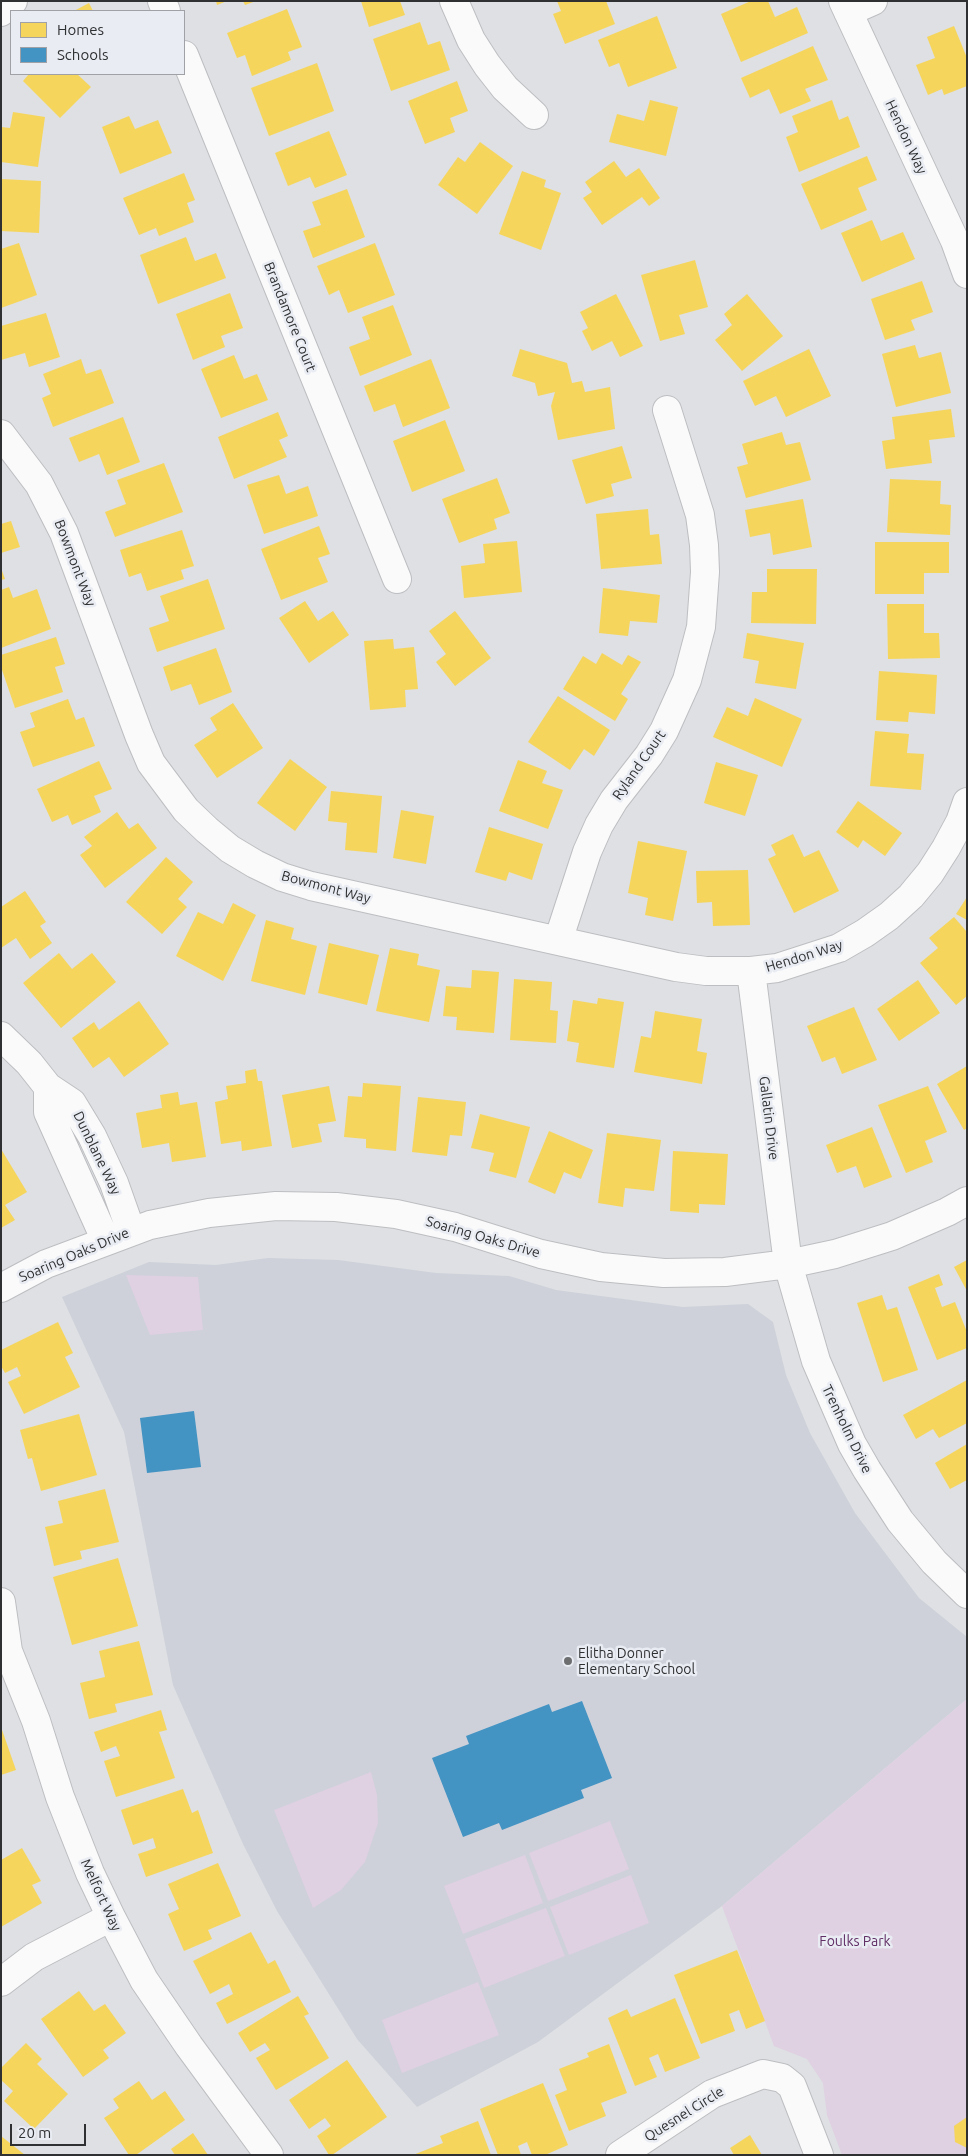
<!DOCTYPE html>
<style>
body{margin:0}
#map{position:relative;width:968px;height:2156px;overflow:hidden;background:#dee0e3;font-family:Ubuntu,sans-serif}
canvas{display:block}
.frame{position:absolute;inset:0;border:2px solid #2f3032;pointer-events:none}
.legend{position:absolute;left:10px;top:10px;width:175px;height:65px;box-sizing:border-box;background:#e9ecf3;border:1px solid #9fa1a6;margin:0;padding:6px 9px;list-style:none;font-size:15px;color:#2f3032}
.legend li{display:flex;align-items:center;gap:10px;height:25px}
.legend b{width:25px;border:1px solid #9fa1a6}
.scale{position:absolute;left:10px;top:2124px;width:76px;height:22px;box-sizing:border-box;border:2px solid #2f3032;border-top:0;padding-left:6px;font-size:15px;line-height:18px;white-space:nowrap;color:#2f3032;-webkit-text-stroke:4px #e9ecf3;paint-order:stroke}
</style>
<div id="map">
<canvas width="968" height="2156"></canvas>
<div class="frame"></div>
<ul class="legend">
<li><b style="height:14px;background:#f6d55c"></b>Homes</li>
<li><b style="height:14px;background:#4393c3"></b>Schools</li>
</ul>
<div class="scale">20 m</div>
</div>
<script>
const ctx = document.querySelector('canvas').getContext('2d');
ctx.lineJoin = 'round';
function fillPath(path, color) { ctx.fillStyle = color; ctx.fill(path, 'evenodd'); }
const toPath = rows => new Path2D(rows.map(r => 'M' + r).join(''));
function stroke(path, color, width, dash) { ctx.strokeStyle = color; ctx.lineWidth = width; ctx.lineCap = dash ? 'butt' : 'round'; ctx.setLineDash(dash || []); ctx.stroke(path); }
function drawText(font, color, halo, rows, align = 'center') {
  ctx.font = font + ' Ubuntu,sans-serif'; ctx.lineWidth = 5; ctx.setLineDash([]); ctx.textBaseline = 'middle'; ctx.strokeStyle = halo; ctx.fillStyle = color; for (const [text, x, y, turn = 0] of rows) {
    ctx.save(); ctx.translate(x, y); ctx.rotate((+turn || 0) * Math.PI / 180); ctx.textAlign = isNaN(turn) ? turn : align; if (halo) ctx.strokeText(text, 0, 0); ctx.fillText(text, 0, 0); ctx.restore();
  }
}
const built = toPath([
 [268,1258,338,1260,436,1273,509,1276,556,1290,683,1307,748,1304,773,1322,786,1375,810,1433,855,1513,919,1598,967,1637,967,1699,722,1906,538,2042,417,2107,357,2039,277,1911,243,1844,173,1685,124,1432,62,1297,149,1262,216,1265]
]);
const green = toPath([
 [126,1275,198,1277,203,1330,150,1335],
 [967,1699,967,2155,842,2155,827,2115,823,2083,807,2059,774,2046,722,1906],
 [371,1772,377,1795,378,1823,365,1862,341,1890,313,1908,274,1810],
 [610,1821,629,1869,548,1901,529,1853],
 [525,1855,543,1903,463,1934,444,1886],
 [631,1875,649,1923,569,1955,550,1907],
 [546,1908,565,1956,484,1988,465,1939],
 [478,1982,499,2035,402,2073,382,2020]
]);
const homes = toPath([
 [216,1,227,1,217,5],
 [243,1,256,1,245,5],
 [361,1,400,1,405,15,369,27],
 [557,1,606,1,615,24,565,44,553,14,561,11],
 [751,1,768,1,775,17,797,7,808,33,741,62,721,14],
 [89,3,93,11,74,11],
 [287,9,302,47,288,52,291,60,252,76,245,55,237,58,227,33],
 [657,16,677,68,628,87,619,63,609,67,598,40],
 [420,22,428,45,440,41,450,70,391,91,373,39],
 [954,26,967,58,967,86,944,95,942,89,928,95,916,65,935,58,927,37],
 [813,46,828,80,805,89,811,101,780,114,769,89,750,98,741,78],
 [317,63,334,111,269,136,251,88],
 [29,74,77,74,91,87,60,118,23,81],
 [457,81,468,111,450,118,455,132,425,144,408,101],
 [650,100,678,107,666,156,609,142,617,114,644,121],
 [832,100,839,120,848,116,860,147,799,172,786,137,798,132,792,116],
 [13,112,45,117,38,167,1,162,1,127,10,128],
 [129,116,135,129,158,120,172,153,120,174,102,127],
 [329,131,347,175,315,188,310,177,288,186,275,153],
 [480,142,513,166,477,214,438,185,458,157,465,162],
 [867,156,877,180,858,188,867,210,821,230,801,184],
 [614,161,626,177,639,168,660,198,649,206,642,197,602,225,583,198,592,192,585,182],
 [522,171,546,180,544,187,561,193,541,250,499,234],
 [184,173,195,200,187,203,194,222,159,236,156,228,139,235,123,198],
 [1,179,41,181,39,233,1,231],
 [347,189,365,237,313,258,303,231,321,225,312,202],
 [872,220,881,241,903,232,915,259,862,282,841,233],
 [186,237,195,261,216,253,226,278,158,304,140,255],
 [19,243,37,295,1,308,1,249],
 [375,243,395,295,348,313,339,290,329,295,317,266],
 [695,260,708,307,679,315,685,334,660,341,641,275],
 [922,281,933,312,911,320,915,330,885,340,871,299],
 [230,293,243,328,221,336,225,347,193,360,176,314],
 [616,294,643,346,620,357,612,341,592,351,582,331,588,328,580,312],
 [747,294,783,336,742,371,715,340,732,325,724,314],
 [393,305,412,355,360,376,349,347,370,339,362,317],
 [46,313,60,357,29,367,25,353,1,360,1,326],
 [915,345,919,358,941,352,951,393,896,407,882,354],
 [520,349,567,363,572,383,582,381,585,392,610,387,615,429,558,440,551,406,555,392,538,396,535,383,512,376],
 [809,349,831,396,786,417,776,396,755,406,743,381],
 [234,355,244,379,257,374,268,400,221,418,201,369],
 [81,359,86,374,101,369,114,403,53,427,42,398,51,394,43,374],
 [431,359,450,408,403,427,395,404,374,412,364,386],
 [951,409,955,437,929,440,932,463,886,469,882,441,895,439,892,417],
 [278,412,288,436,279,440,287,457,234,479,218,437],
 [123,417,140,462,107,475,99,454,79,462,69,438],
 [445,420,465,471,412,492,393,441],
 [782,432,786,445,800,442,811,480,746,498,737,467,748,464,742,444],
 [622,446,632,478,611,484,614,496,586,504,572,460],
 [164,463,183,512,115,537,105,512,126,504,117,480],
 [279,475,286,494,308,486,318,516,264,534,247,485],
 [497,478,510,513,494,519,497,529,459,543,442,499],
 [890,479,941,481,940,504,951,505,950,535,887,532],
 [803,499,812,547,773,555,770,533,750,537,745,510],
 [648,509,650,535,659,534,662,564,601,569,596,514],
 [11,521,20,547,1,553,1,524],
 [319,526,330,554,318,558,328,582,281,600,261,549],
 [182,530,194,566,181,570,184,579,147,591,141,573,129,577,120,550],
 [517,541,522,592,464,598,461,566,485,563,483,544],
 [875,542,949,542,949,573,924,573,924,594,875,594],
 [1,568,5,579,1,580],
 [767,569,817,569,816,624,751,623,752,592,767,592],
 [208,579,225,629,157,652,149,628,169,621,160,596],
 [9,587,13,598,37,589,51,629,1,648,1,590],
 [603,588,660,595,657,623,630,621,628,636,599,633],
 [305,601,318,621,333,611,349,635,309,663,279,618],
 [887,604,924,604,924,633,939,633,940,658,888,659],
 [455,611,491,658,455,686,436,662,446,654,429,631],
 [747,633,804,643,796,689,755,683,759,661,743,658],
 [56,637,65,664,55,667,63,692,15,708,1,667,1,655],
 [393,639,394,649,414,647,418,689,405,690,406,707,370,710,364,641],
 [216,648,232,692,199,705,191,684,171,691,163,667],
 [602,653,622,665,628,655,641,662,621,694,628,699,615,721,563,689,583,656,596,664],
 [879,671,937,675,935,714,909,712,908,722,876,720],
 [558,696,610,730,594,756,584,749,570,770,528,742],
 [755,698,802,719,782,767,713,737,727,707,748,716],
 [68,699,76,720,84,717,95,746,33,767,20,732,35,727,30,713],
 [233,703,263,748,217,778,194,745,217,730,210,718],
 [875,731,909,734,907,753,924,754,921,790,870,786],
 [290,759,327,787,295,831,257,803],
 [518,760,547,771,542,783,563,790,548,829,499,811],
 [99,761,112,789,94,796,101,812,72,825,68,815,52,822,37,789],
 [716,762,758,775,745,816,704,803],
 [331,791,382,796,377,853,345,850,347,823,328,821],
 [858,801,902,833,885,856,863,840,858,848,836,832],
 [401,810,434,816,426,864,393,858],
 [117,812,129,829,138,823,157,848,105,888,80,855,92,846,84,837],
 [489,827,543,844,532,880,509,872,506,881,475,872],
 [793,834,804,857,819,850,839,891,794,913,768,859,776,855,771,845],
 [638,841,687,851,673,921,645,915,648,898,628,893],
 [166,857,193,882,178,899,187,907,162,934,126,902],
 [748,870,750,925,713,926,712,902,697,903,696,871],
 [25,891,46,922,40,926,52,943,30,959,16,938,1,948,1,907],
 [967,897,967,920,956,914],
 [233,903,256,915,223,981,176,956,198,912,223,924],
 [954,917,967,932,967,996,956,1005,920,963,938,948,929,938],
 [266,920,294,928,291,939,317,946,305,995,251,981],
 [329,943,379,955,367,1005,318,993],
 [390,948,419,954,417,965,440,970,429,1022,376,1011],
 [59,953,72,969,92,953,116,982,61,1028,23,983],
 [472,970,499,972,494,1033,456,1030,457,1017,443,1016,446,986,471,988],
 [514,979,552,982,550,1010,558,1011,556,1043,510,1040],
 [918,980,940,1013,899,1041,877,1009],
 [598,998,624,1002,614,1068,576,1062,579,1043,567,1041,573,1000,597,1004],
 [139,1001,169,1044,124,1077,109,1057,93,1068,72,1038,94,1022,99,1030],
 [854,1007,877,1060,842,1074,835,1057,822,1062,807,1026],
 [655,1011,702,1019,697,1051,707,1053,702,1084,634,1072,641,1036,651,1038],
 [967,1066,967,1128,964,1130,937,1084],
 [256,1069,258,1081,262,1081,272,1146,242,1151,241,1141,221,1144,215,1102,228,1099,226,1086,246,1083,245,1071],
 [363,1083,401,1086,396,1151,366,1148,366,1139,344,1137,348,1096,362,1097],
 [329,1086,336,1121,318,1124,322,1142,292,1148,282,1095],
 [928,1086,947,1132,925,1141,933,1162,906,1173,878,1105],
 [178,1092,180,1105,197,1102,206,1157,172,1162,169,1143,142,1148,136,1113,162,1108,160,1095],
 [418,1097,466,1102,462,1136,450,1135,447,1156,412,1152],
 [480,1114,530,1127,516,1178,489,1171,494,1153,471,1148],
 [872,1127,892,1177,864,1188,856,1166,837,1173,826,1145],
 [549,1131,593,1150,581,1179,564,1172,555,1194,528,1182],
 [607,1133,661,1140,654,1191,625,1188,623,1207,598,1203],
 [1,1149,27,1192,5,1205,15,1220,1,1228],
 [673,1151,728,1154,725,1205,699,1204,699,1213,670,1211],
 [967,1260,967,1291,954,1267],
 [939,1274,943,1285,935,1288,942,1307,955,1302,967,1332,967,1348,937,1360,908,1287],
 [882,1295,887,1310,897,1307,918,1370,883,1382,857,1303],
 [58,1322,73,1353,65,1357,80,1387,24,1414,8,1382,21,1376,17,1367,5,1373,1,1366,1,1350],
 [967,1380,967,1423,939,1438,933,1429,916,1439,903,1415],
 [79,1414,97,1475,41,1491,32,1458,28,1459,20,1430],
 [967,1444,967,1480,950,1489,935,1463],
 [105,1489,119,1542,80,1551,82,1559,54,1566,45,1527,63,1523,58,1501],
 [118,1558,138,1626,72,1645,53,1577],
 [139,1641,153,1695,115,1704,117,1712,89,1719,80,1683,105,1677,99,1651],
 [161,1710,167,1730,159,1732,175,1778,116,1797,104,1761,120,1756,116,1746,101,1752,94,1732],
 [1,1727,16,1770,1,1775],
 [183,1789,192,1813,198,1810,213,1853,146,1877,138,1854,156,1848,153,1838,133,1845,121,1810],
 [22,1848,41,1881,32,1885,42,1903,1,1927,1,1860],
 [218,1863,241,1916,208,1930,212,1939,184,1951,168,1914,179,1909,168,1884],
 [251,1932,268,1964,275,1960,291,1992,227,2024,216,2003,233,1994,229,1984,210,1994,193,1961],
 [737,1950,765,2021,746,2029,739,2010,729,2014,735,2031,701,2044,674,1975],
 [79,1991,94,2011,105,2004,126,2033,103,2050,109,2058,83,2077,41,2019],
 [298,1996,309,2014,304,2016,329,2058,276,2090,256,2058,270,2050,265,2043,250,2052,238,2033],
 [675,1998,700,2058,665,2072,658,2054,649,2058,657,2077,635,2086,608,2018,627,2009,631,2017],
 [26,2043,42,2059,37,2064,68,2094,34,2129,4,2101,13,2091,1,2080,1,2068],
 [609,2044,627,2093,601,2103,606,2116,569,2131,555,2095,567,2090,559,2069,589,2057,587,2053],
 [347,2060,387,2117,332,2155,329,2155,317,2136,331,2126,325,2118,309,2129,289,2100],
 [139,2081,152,2100,165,2091,185,2120,136,2155,129,2155,104,2118,119,2108,113,2099],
 [543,2083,568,2145,545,2155,532,2155,527,2142,518,2146,521,2155,498,2155,480,2109],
 [967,2117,967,2148,955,2142,954,2126],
 [478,2121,491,2155,413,2155,443,2143,440,2136],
 [193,2133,208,2155,175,2155,171,2149],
 [750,2135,762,2155,734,2155,730,2148],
 [1,2136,25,2155,1,2155]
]);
const schools = toPath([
 [194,1411,201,1467,147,1473,140,1418],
 [582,1701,612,1778,581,1790,584,1798,502,1830,499,1823,463,1837,432,1758,469,1744,466,1736,549,1704,552,1712]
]);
const minor = toPath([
 [162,1,166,11],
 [454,1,471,40,487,65,505,88,534,115],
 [843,1,955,241,967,274],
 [1,12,13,1],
 [848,12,873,1],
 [184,55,397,579],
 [1,434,39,484,64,533,139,735,151,763,186,810,207,830,230,849,255,864,282,877,311,886,676,967,706,971,751,971,777,968,839,948,865,933,889,916,911,896,930,873,946,848,960,822,967,802],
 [558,941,587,852,599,825,614,800,649,755,664,731,687,680,701,627,705,572,704,545,700,515,667,410],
 [751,971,788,1264,816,1361,852,1444,867,1470,900,1521,934,1562,967,1594],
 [1,1036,29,1063,48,1087,72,1103,92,1136,114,1183,131,1231],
 [48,1087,48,1112,106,1241],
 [1,1288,46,1264,150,1225,209,1213,276,1206,336,1207,396,1214,455,1227,541,1254,601,1267,664,1273,725,1272,788,1264,835,1254,892,1236,947,1212,967,1201],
 [1,1602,8,1651,36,1721,60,1797,90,1873,111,1917,144,1980,189,2046,269,2155],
 [1,1982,34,1957,111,1917],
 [620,2155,712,2094,763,2074,782,2078,792,2086,819,2155]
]);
const markers = [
 [568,1661,5,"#6c6e70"]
];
const streetNames = [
 ["Hendon Way",906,137,65],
 ["Brandamore Court",290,317,68],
 ["Bowmont Way",75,563,69],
 ["Ryland Court",639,765,-55],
 ["Bowmont Way",326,887,15],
 ["Hendon Way",804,956,-17],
 ["Gallatin Drive",769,1118,83],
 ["Dunblane Way",97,1153,64],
 ["Soaring Oaks Drive",483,1237,16],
 ["Soaring Oaks Drive",74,1255,-23],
 ["Trenholm Drive",847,1429,64],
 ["Melfort Way",101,1895,65],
 ["Quesnel Circle",684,2114,-32]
];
const poiNames = [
 ["Elitha Donner",578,1653],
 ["Elementary School",578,1669]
];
const parkNames = [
 ["Foulks Park",855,1941]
];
fillPath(built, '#ced1da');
fillPath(green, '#dfd0e2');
fillPath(homes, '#f6d55c');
fillPath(schools, '#4393c3');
stroke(minor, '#bdbec1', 30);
stroke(minor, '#fafafb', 28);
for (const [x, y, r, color] of markers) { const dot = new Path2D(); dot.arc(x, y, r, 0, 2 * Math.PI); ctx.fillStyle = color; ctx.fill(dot); stroke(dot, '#e9ecf3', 2); }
drawText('14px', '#2f3032', '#e9ecf3', streetNames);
drawText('14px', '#2f3032', '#e9ecf3', poiNames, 'left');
drawText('14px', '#612f66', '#e9ecf3', parkNames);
</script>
